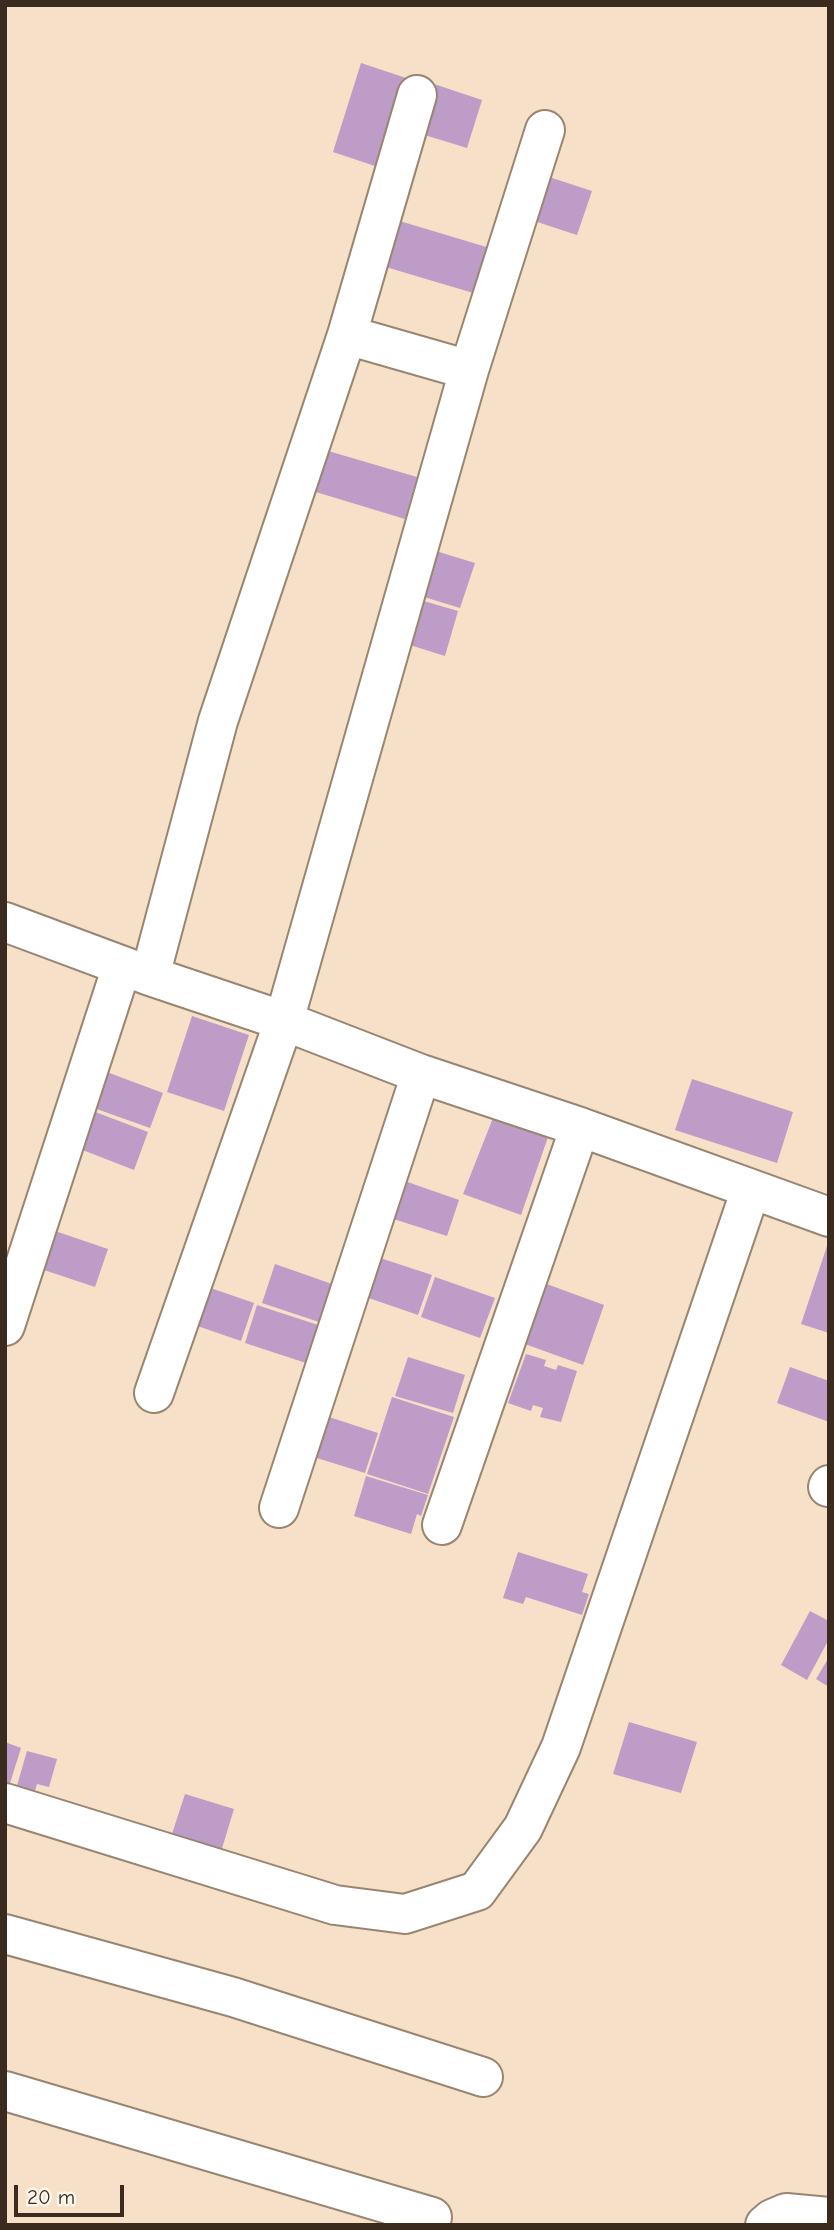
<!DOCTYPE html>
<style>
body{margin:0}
#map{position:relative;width:834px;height:2230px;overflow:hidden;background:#f6e0c7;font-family:"Comic Neue",sans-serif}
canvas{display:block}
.frame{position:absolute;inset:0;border:7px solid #3b2a1e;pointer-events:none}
.scale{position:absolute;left:14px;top:2185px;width:110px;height:32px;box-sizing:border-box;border:4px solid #3b2a1e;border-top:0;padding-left:9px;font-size:21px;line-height:24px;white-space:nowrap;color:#3b2a1e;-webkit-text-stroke:5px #fbf7ec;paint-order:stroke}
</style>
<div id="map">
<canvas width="834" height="2230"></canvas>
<div class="frame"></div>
<div class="scale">20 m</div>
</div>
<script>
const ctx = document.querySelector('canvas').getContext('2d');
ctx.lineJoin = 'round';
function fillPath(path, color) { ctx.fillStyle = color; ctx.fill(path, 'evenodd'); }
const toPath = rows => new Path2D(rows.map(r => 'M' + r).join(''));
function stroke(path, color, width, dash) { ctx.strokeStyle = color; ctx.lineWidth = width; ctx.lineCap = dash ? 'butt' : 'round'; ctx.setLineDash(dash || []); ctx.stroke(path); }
const building = toPath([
 [361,63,409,79,381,168,333,152],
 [431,83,482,100,467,148,415,132],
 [543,175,592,191,577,235,528,219],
 [393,219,493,249,480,295,379,265],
 [318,448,417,477,405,519,306,489],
 [426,548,475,563,460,608,411,593],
 [410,597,458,611,445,656,397,641],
 [192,1016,249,1035,224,1111,167,1092],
 [104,1071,163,1093,150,1128,91,1107],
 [692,1079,793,1112,777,1163,675,1130],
 [90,1110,148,1132,134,1170,75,1147],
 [493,1118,548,1137,521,1215,463,1194],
 [399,1179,459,1200,447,1236,384,1216],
 [52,1230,108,1249,95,1287,38,1268],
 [828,1243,829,1243,829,1333,801,1324],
 [371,1255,432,1275,418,1315,357,1294],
 [275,1264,332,1284,319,1322,262,1303],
 [435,1277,495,1298,480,1338,421,1317],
 [533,1279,604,1305,583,1365,511,1339],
 [196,1283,254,1303,241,1341,183,1321],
 [257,1305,318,1325,306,1363,245,1343],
 [526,1354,546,1360,544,1366,556,1370,558,1365,577,1371,561,1422,540,1417,543,1408,533,1405,531,1411,508,1403],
 [408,1357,465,1375,453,1413,395,1396],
 [790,1367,829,1381,829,1422,777,1403],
 [392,1397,454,1417,428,1494,367,1474],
 [317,1413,378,1433,365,1473,304,1454],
 [366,1476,428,1495,421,1516,417,1514,411,1534,354,1516],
 [518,1552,588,1574,582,1592,589,1594,582,1615,526,1597,523,1604,503,1598],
 [810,1611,829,1621,829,1639,807,1680,781,1665],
 [829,1657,829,1687,816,1679],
 [629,1722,697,1742,681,1793,613,1774],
 [5,1742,21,1748,6,1796,5,1795],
 [27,1751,57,1759,49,1787,37,1784,32,1800,14,1796],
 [185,1794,234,1809,220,1855,170,1840]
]);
const minor = toPath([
 [347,335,469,370],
 [5,922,150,976,284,1021,421,1074,580,1127,829,1217],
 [150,976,218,721,347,335,417,95],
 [5,1326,122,966],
 [154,1393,284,1021,469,370,545,130],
 [828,1487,829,1485],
 [279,1508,421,1074],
 [442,1525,580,1127],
 [5,1803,335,1905,405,1914,477,1891,523,1828,561,1747,751,1189],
 [5,1934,233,1997,483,2077],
 [5,2091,432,2217],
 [765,2225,772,2219,786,2213,829,2217]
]);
fillPath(building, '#bd9cc7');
stroke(minor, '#988572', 42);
stroke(minor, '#fff', 38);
</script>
